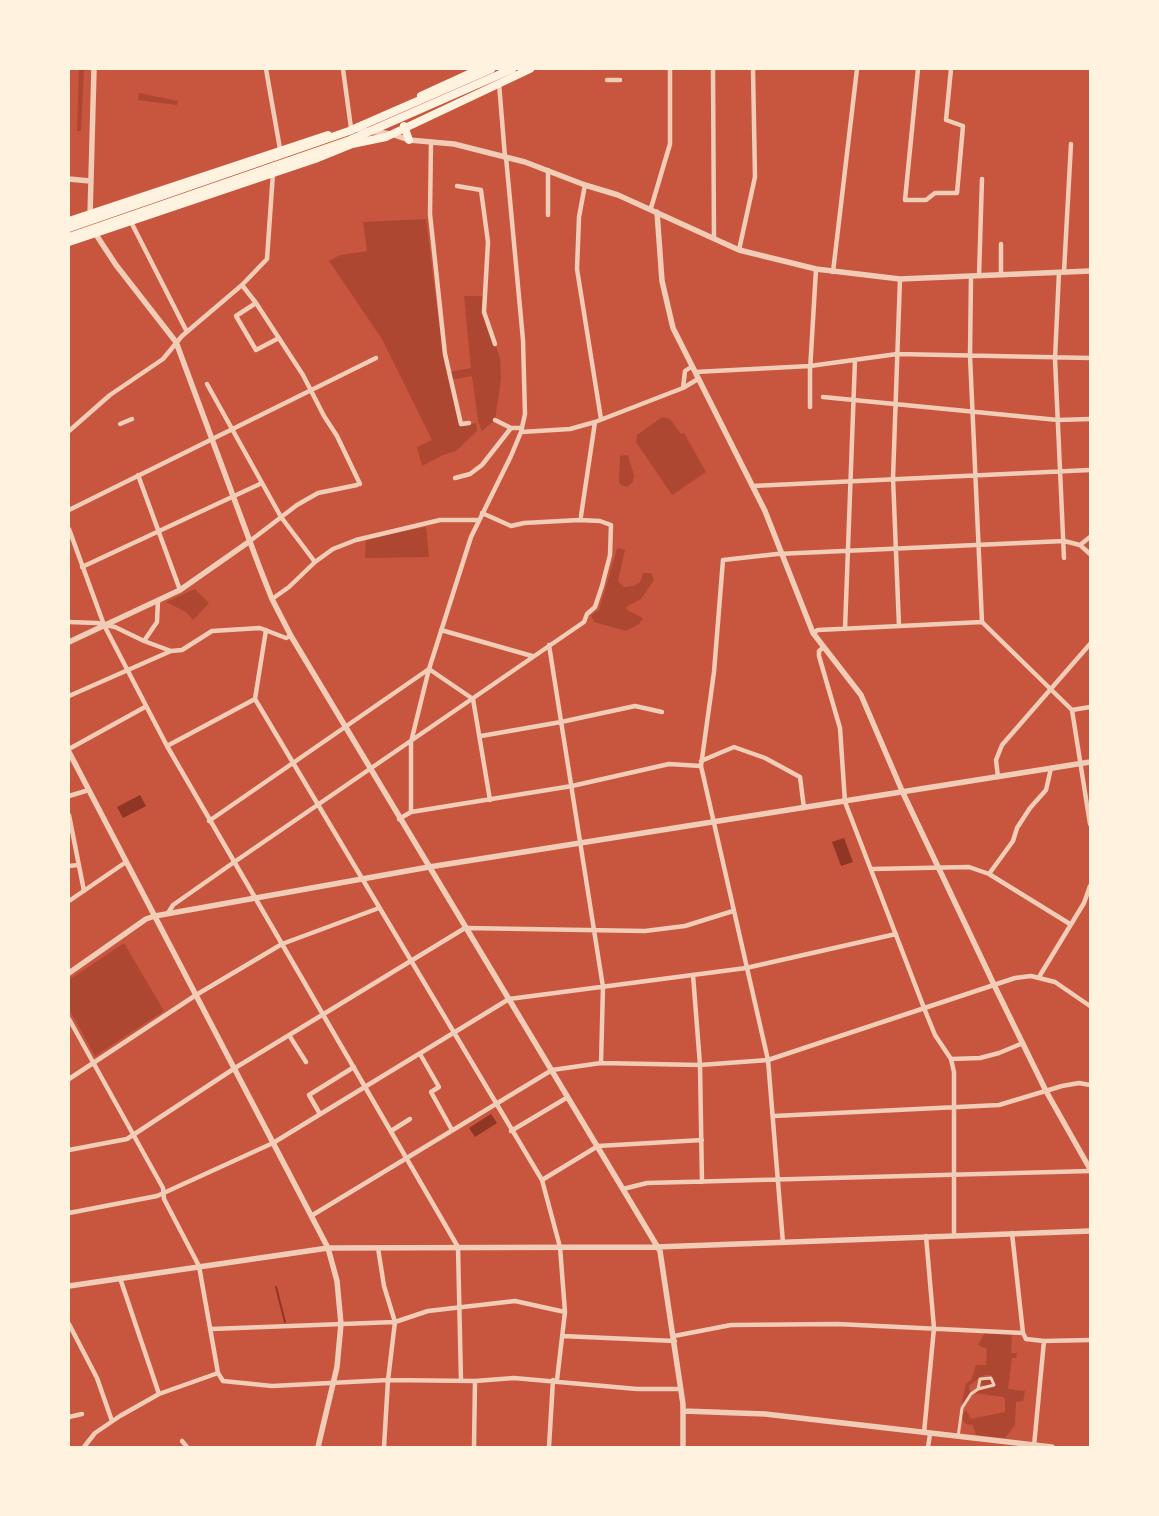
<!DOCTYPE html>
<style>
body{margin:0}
#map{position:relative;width:1159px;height:1516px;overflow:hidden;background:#c8553d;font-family:"Nunito Sans",sans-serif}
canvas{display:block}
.frame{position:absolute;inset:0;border:70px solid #fff3e0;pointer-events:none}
</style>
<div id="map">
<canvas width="1159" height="1516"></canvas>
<div class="frame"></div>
</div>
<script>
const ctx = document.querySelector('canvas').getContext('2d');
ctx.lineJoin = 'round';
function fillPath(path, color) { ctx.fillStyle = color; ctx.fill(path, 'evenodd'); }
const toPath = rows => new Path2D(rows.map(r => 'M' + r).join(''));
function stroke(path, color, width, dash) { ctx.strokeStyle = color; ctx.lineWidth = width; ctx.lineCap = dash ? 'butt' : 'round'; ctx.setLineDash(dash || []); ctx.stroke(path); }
const green = toPath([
 [79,69,84,69,81,131,77,131],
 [139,93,178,101,177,105,138,100],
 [426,219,443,356,460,427,476,423,477,431,456,451,443,455,422,466,417,447,432,440,382,339,329,261,340,255,367,251,363,222],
 [464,296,484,296,484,312,500,358,501,379,495,420,482,431,478,421,472,376,451,380,449,372,471,368],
 [662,417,670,419,681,434,684,433,706,472,672,495,636,442,637,435],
 [626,455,628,456,634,475,633,482,627,487,621,485,619,482,620,456],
 [426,527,429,557,365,558,366,539],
 [619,548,625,550,618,581,624,587,634,586,640,582,643,573,651,573,654,580,641,599,626,607,627,610,643,618,639,624,626,631,594,622,591,615,599,610,617,549],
 [195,589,209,603,193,620,186,612,166,602],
 [124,943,164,1011,95,1056,69,1009,69,980],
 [985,1332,1012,1334,1011,1353,1017,1353,1016,1358,1012,1358,1008,1389,1025,1391,1023,1401,1016,1402,1015,1425,1005,1438,976,1435,973,1425,966,1424,963,1421,962,1415,966,1410,971,1419,1005,1412,1005,1399,1003,1397,974,1393,989,1386,979,1385,981,1380,991,1380,991,1375,984,1375,971,1384,969,1386,970,1393,963,1404,962,1401,966,1384,971,1380,976,1365,986,1365,987,1349,978,1345]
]);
const water = toPath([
 [140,795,146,806,123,818,117,807],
 [844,838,853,862,841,866,832,842],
 [491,1114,497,1123,475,1137,469,1128]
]);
const stream = toPath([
 [276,1287,285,1322]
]);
const pedestrian = toPath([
 [958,1437,962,1408,971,1394,978,1389,994,1385,991,1378,980,1379,978,1389]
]);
const minor = toPath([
 [266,69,280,149],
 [343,69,351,128],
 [713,69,714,239],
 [918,69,905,200,926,200,935,193,957,193,963,126,946,120,951,69],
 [607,80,620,80],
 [499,83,505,157],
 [431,142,430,214,445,354,461,424,469,423],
 [548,170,548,215],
 [585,185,579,217,577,269,601,419],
 [457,186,481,190,488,242,484,312,495,344],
 [651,208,670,144,670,69],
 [131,222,187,332],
 [1001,244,1001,275],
 [739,250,755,177,753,69],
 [833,272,857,69],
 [1059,272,1055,359,1064,558],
 [1064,272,1071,144],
 [971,276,970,356,982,622],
 [979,276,982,179],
 [242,285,256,303,303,375,324,416,337,436,360,484],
 [256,303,236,316,256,350,279,338],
 [695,372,810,366,897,354,1090,358],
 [207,384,281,517,315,562],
 [683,388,685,371,691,367],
 [823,397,1058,420,1090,419],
 [810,407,810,371,816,269],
 [495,420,511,428],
 [120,424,132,419],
 [69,431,110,395,163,359,182,336,242,285,267,259,273,173],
 [521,432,570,429,595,422,683,388,698,379],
 [138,475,180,590],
 [455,478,470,474,482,465,511,428,522,428],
 [752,486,1090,470],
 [69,510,376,358],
 [581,516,595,422],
 [69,529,104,625,167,746,458,1247,461,1381],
 [250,541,297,505,318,493,357,485],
 [1080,545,1090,537],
 [82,567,262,483],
 [272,599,289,587,315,562,333,549,356,540,440,520,478,520],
 [69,622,97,623,115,627,144,641,171,651,182,650,212,631,260,628,286,638,291,636],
 [899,626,893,478,900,279],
 [845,629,855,360],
 [266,630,255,699,542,1180,560,1247,565,1312,557,1380],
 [441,630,532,656],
 [813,633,818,630,982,622,1072,710,1090,824],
 [144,641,157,622,158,600],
 [549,645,603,987,601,1063],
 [824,647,819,651,819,656,840,728,845,802,924,1008,935,1035,951,1059,954,1072,954,1235],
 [69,696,171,651],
 [1072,710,1090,707],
 [481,736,561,722,635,706,662,712],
 [167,746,255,699],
 [69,749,145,707],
 [701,761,734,747,765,758,800,777,804,808],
 [998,777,996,760,1002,745,1090,644],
 [69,796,89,790],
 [411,812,411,742,429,669,471,537,511,456,521,432,525,414,523,340,506,157],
 [69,815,84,891],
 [399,819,411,812,572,786,669,764,701,766],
 [209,821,429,669,473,699,490,800],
 [69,866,78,865],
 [871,869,969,867,989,874,1070,924],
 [989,874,1013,841,1017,828,1030,808,1046,790,1051,768],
 [69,901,126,862],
 [168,913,173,905,230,865,584,622,587,614,595,607,602,586,610,555,611,525,600,521,579,520,524,523,511,526,482,513],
 [693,975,700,1065,702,1182],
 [1039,977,1084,903,1090,886],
 [69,1019,163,1188,164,1199,199,1266,218,1373,223,1381,272,1386,388,1380,475,1381,514,1378,637,1389,681,1389],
 [289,1035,306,1062],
 [420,1054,439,1087,431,1092,452,1130],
 [951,1059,980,1058,999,1053,1023,1043],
 [69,1079,196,995,282,944,379,908],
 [320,1114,309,1095,354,1067],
 [774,1116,999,1105,1062,1086,1079,1083,1090,1085],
 [391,1131,410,1119],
 [511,1131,568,1097],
 [69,1150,127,1139,235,1068,465,928,645,931,685,926,733,911],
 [542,1180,598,1146,702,1140],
 [623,1189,647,1183,1090,1171],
 [69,1213,157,1196,273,1143,509,999,746,968,896,934],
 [311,1216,552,1070,601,1063,700,1065,768,1060,1015,978,1031,976,1055,982,1090,1006],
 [1012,1233,1023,1333],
 [783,1243,768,1060,701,766,714,672,723,560,777,554,1064,541,1080,545,1090,554],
 [378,1248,384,1286,395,1322,388,1380,384,1447],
 [120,1278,159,1394],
 [69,1324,97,1378,112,1421],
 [211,1329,395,1322,428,1311,515,1301,565,1312],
 [562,1336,675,1341],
 [674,1336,731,1325,837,1324,1023,1333,1026,1339,1044,1341,1090,1340],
 [69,1417,82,1414],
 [924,1433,934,1328,926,1236],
 [182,1441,187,1447],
 [1034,1446,1044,1341],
 [84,1447,95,1433,120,1416,159,1394,218,1373],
 [474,1447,475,1381],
 [549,1447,553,1380],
 [928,1447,930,1434]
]);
const tertiary = toPath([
 [355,129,391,134,409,140,454,144,525,162,585,185,618,195,739,250,816,269,900,279,1090,271],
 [69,179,90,181],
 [657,212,662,281,673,328,765,511,813,633,861,695,903,793,997,991,1046,1091,1090,1169],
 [90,216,94,69],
 [93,230,116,265,176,342,259,566,272,599,291,636,660,1251,683,1404,683,1447],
 [69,642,180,590,250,541],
 [69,752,328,1248,337,1281,341,1324,337,1367,318,1447],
 [69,973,146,919,155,916,429,867,1090,762],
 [69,1286,328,1248,656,1247,1090,1231],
 [684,1411,765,1414,1052,1447]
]);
const trunk = toPath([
 [421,96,480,69],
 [404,126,409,140],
 [69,221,328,135],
 [69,242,315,159,352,144,386,137,530,69]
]);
const motorway = toPath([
 [69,228,349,131,491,69],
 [69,237,350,140,512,69]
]);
fillPath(green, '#ae4732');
fillPath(water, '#8f3625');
stroke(stream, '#8f3625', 2);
stroke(pedestrian, '#f1ccb7', 3);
stroke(minor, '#f1ccb7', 4.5);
stroke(tertiary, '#f1ccb7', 5.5);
stroke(trunk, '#fff3e0', 8);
stroke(motorway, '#fff3e0', 8);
</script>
